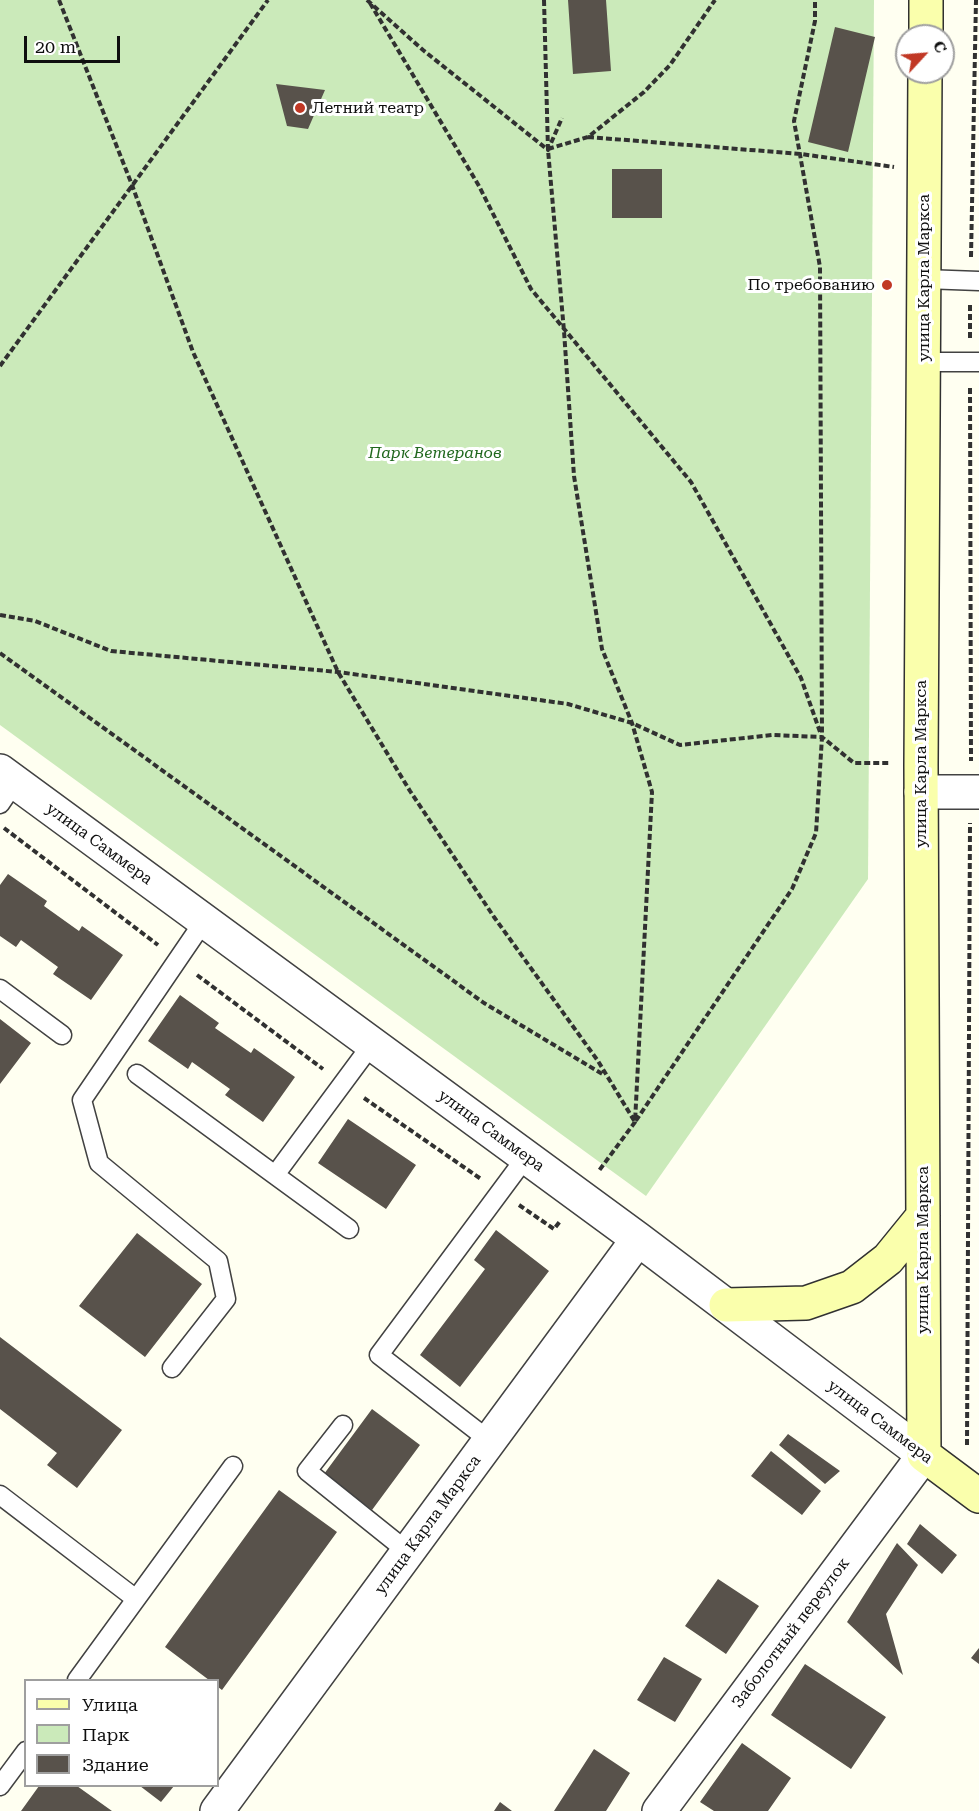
<!DOCTYPE html>
<meta charset="utf-8">
<style>
body{margin:0}
#map{position:relative;width:979px;height:1811px;overflow:hidden;background:#fffff1;font-family:"Roboto Serif",serif}
canvas{display:block}
.legend{position:absolute;left:24px;top:1679px;width:195px;height:108px;box-sizing:border-box;background:#fff;border:2px solid #9f9f9f;margin:0;padding:8px 10px;list-style:none;font-size:18px;color:#0f0f0f}
.legend li{display:flex;align-items:center;gap:12px;height:30px}
.legend b{width:30px;border:2px solid #9f9f9f}
.north{position:absolute;left:895px;top:24px;width:60px;height:60px;box-sizing:border-box;background:#fff;border:2px solid #9f9f9f;border-radius:50%;rotate:64deg;font-size:16px;font-weight:700;line-height:24px;text-align:center;color:#0f0f0f}
.north::after{content:'';display:block;margin:auto;width:21px;height:27px;background:#c13825;clip-path:polygon(50% 0,100% 100%,50% 72%,0 100%)}
.scale{position:absolute;left:24px;top:36px;width:96px;height:27px;box-sizing:border-box;border:3px solid #0f0f0f;border-top:0;padding-left:8px;font-size:18px;line-height:21px;white-space:nowrap;color:#0f0f0f;-webkit-text-stroke:4px #fff;paint-order:stroke}
</style>
<div id="map">
<canvas width="979" height="1811"></canvas>
<ul class="legend">
<li><b style="height:8px;background:#faffac"></b>Улица</li>
<li><b style="height:16px;background:#cbeaba"></b>Парк</li>
<li><b style="height:16px;background:#58524b"></b>Здание</li>
</ul>
<div class="north">С</div>
<div class="scale">20 m</div>
</div>
<script>
const ctx = document.querySelector('canvas').getContext('2d');
ctx.lineJoin = 'round';
function fillPath(path, color) { ctx.fillStyle = color; ctx.fill(path, 'evenodd'); }
const toPath = rows => new Path2D(rows.map(r => 'M' + r).join(''));
function stroke(path, color, width, dash) { ctx.strokeStyle = color; ctx.lineWidth = width; ctx.lineCap = dash ? 'butt' : 'round'; ctx.setLineDash(dash || []); ctx.stroke(path); }
function drawText(font, color, halo, rows, align = 'center') {
  ctx.font = font + ' "Roboto Serif",serif'; ctx.lineWidth = 6; ctx.setLineDash([]); ctx.textBaseline = 'middle'; ctx.strokeStyle = halo; ctx.fillStyle = color; for (const [text, x, y, turn = 0] of rows) {
    ctx.save(); ctx.translate(x, y); ctx.rotate((+turn || 0) * Math.PI / 180); ctx.textAlign = isNaN(turn) ? turn : align; if (halo) ctx.strokeText(text, 0, 0); ctx.fillText(text, 0, 0); ctx.restore();
  }
}
const green = toPath([
 [0,0,874,0,868,879,646,1196,0,725]
]);
const building = toPath([
 [568,0,606,0,611,71,573,74],
 [835,27,875,37,848,152,808,142],
 [276,84,325,90,308,129,287,126],
 [612,169,662,169,662,218,612,218],
 [8,874,47,901,44,906,79,931,82,926,123,955,91,1000,53,974,58,967,21,940,16,947,0,936,0,885],
 [180,995,219,1023,215,1028,251,1053,254,1048,295,1077,263,1122,225,1095,230,1089,192,1062,188,1069,148,1041],
 [0,1019,31,1043,0,1084],
 [348,1119,416,1165,386,1209,318,1163],
 [496,1230,549,1271,460,1387,420,1355,485,1269,474,1260],
 [137,1233,202,1284,145,1357,79,1306],
 [0,1337,122,1430,77,1488,47,1465,57,1453,0,1409],
 [372,1409,420,1445,372,1510,324,1474],
 [788,1434,840,1471,825,1484,779,1445],
 [771,1451,821,1491,802,1515,751,1476],
 [279,1490,337,1532,222,1690,218,1687,218,1680,209,1680,165,1647],
 [920,1524,957,1555,942,1574,907,1544],
 [897,1543,918,1565,886,1614,903,1675,847,1622],
 [718,1579,759,1606,726,1654,685,1626],
 [979,1648,979,1664,971,1658],
 [664,1657,702,1679,675,1722,637,1700],
 [805,1664,886,1717,851,1769,771,1715],
 [742,1743,791,1778,768,1811,714,1811,700,1802],
 [594,1749,630,1773,606,1811,554,1811],
 [39,1786,77,1786,112,1811,21,1811],
 [140,1786,174,1786,161,1802],
 [500,1802,512,1811,494,1811]
]);
const path = toPath([
 [59,0,132,185,193,352,338,672,410,791,494,917,598,1061,635,1122,792,889,816,833,822,737,820,267,794,121,815,21,815,0],
 [367,0,423,50,548,150,562,118],
 [544,0,548,150,564,331,574,476,602,649,632,723,652,792,635,1122,598,1172],
 [370,3,479,186,531,289,691,482,801,678,820,732],
 [588,137,801,154,894,167],
 [548,149,588,137,644,92,670,65,715,0],
 [971,257,976,0],
 [970,338,970,304],
 [0,366,268,0],
 [970,388,971,761],
 [0,615,35,621,111,651,338,672,568,704,632,723,680,745,772,735,822,737,854,763,890,763],
 [0,653,484,1003,604,1075],
 [4,828,158,945],
 [197,975,323,1069],
 [364,1098,481,1179],
 [519,1205,554,1229,561,1220],
 [967,1445,970,823]
]);
const lane = toPath([
 [924,279,979,281],
 [923,362,979,362],
 [0,804,15,782],
 [0,989,62,1035],
 [137,1074,275,1175],
 [349,1229,275,1175,372,1044],
 [172,1368,226,1299,218,1261,99,1163,82,1100,204,921],
 [343,1425,307,1471,408,1552],
 [490,1441,379,1355,526,1157],
 [0,1495,136,1599],
 [77,1680,233,1466],
 [0,1786,26,1751]
]);
const street = toPath([
 [0,771,638,1239,924,1455,659,1811],
 [921,792,979,792],
 [217,1811,638,1239]
]);
const secondary = toPath([
 [926,36,926,0],
 [925,72,921,764,924,1455,979,1496],
 [726,1305,806,1303,852,1287,888,1259,923,1216]
]);
const markers = [
 [300,108,6,"#c13825"],
 [887,285,6,"#c13825"]
];
const poiNames = [
 ["Летний театр",312,108],
 ["По требованию",875,285,"right"]
];
const streetNames = [
 ["улица Карла Маркса",924,278,-90],
 ["улица Карла Маркса",921,764,-90],
 ["улица Саммера",99,844,36],
 ["улица Саммера",491,1131,36],
 ["улица Карла Маркса",923,1250,-90],
 ["улица Саммера",880,1422,37],
 ["улица Карла Маркса",428,1525,-54],
 ["Заболотный переулок",791,1633,-53]
];
const parkNames = [
 ["Парк Ветеранов",435,453]
];
fillPath(green, '#cbeaba');
fillPath(building, '#58524b');
stroke(lane, '#424242', 21);
stroke(street, '#424242', 36);
stroke(secondary, '#313131', 36);
stroke(path, '#313131', 4, [6, 3]);
stroke(lane, '#fff', 18);
stroke(street, '#fff', 33);
stroke(secondary, '#faffac', 33);
for (const [x, y, r, color] of markers) { const dot = new Path2D(); dot.arc(x, y, r, 0, 2 * Math.PI); ctx.fillStyle = color; ctx.fill(dot); stroke(dot, '#fff', 2); }
drawText('16px', '#0f0f0f', '#fff', poiNames, 'left');
drawText('16px', '#0f0f0f', '#fff', streetNames);
drawText('italic 16px', '#21681e', '#fff', parkNames);
</script>
